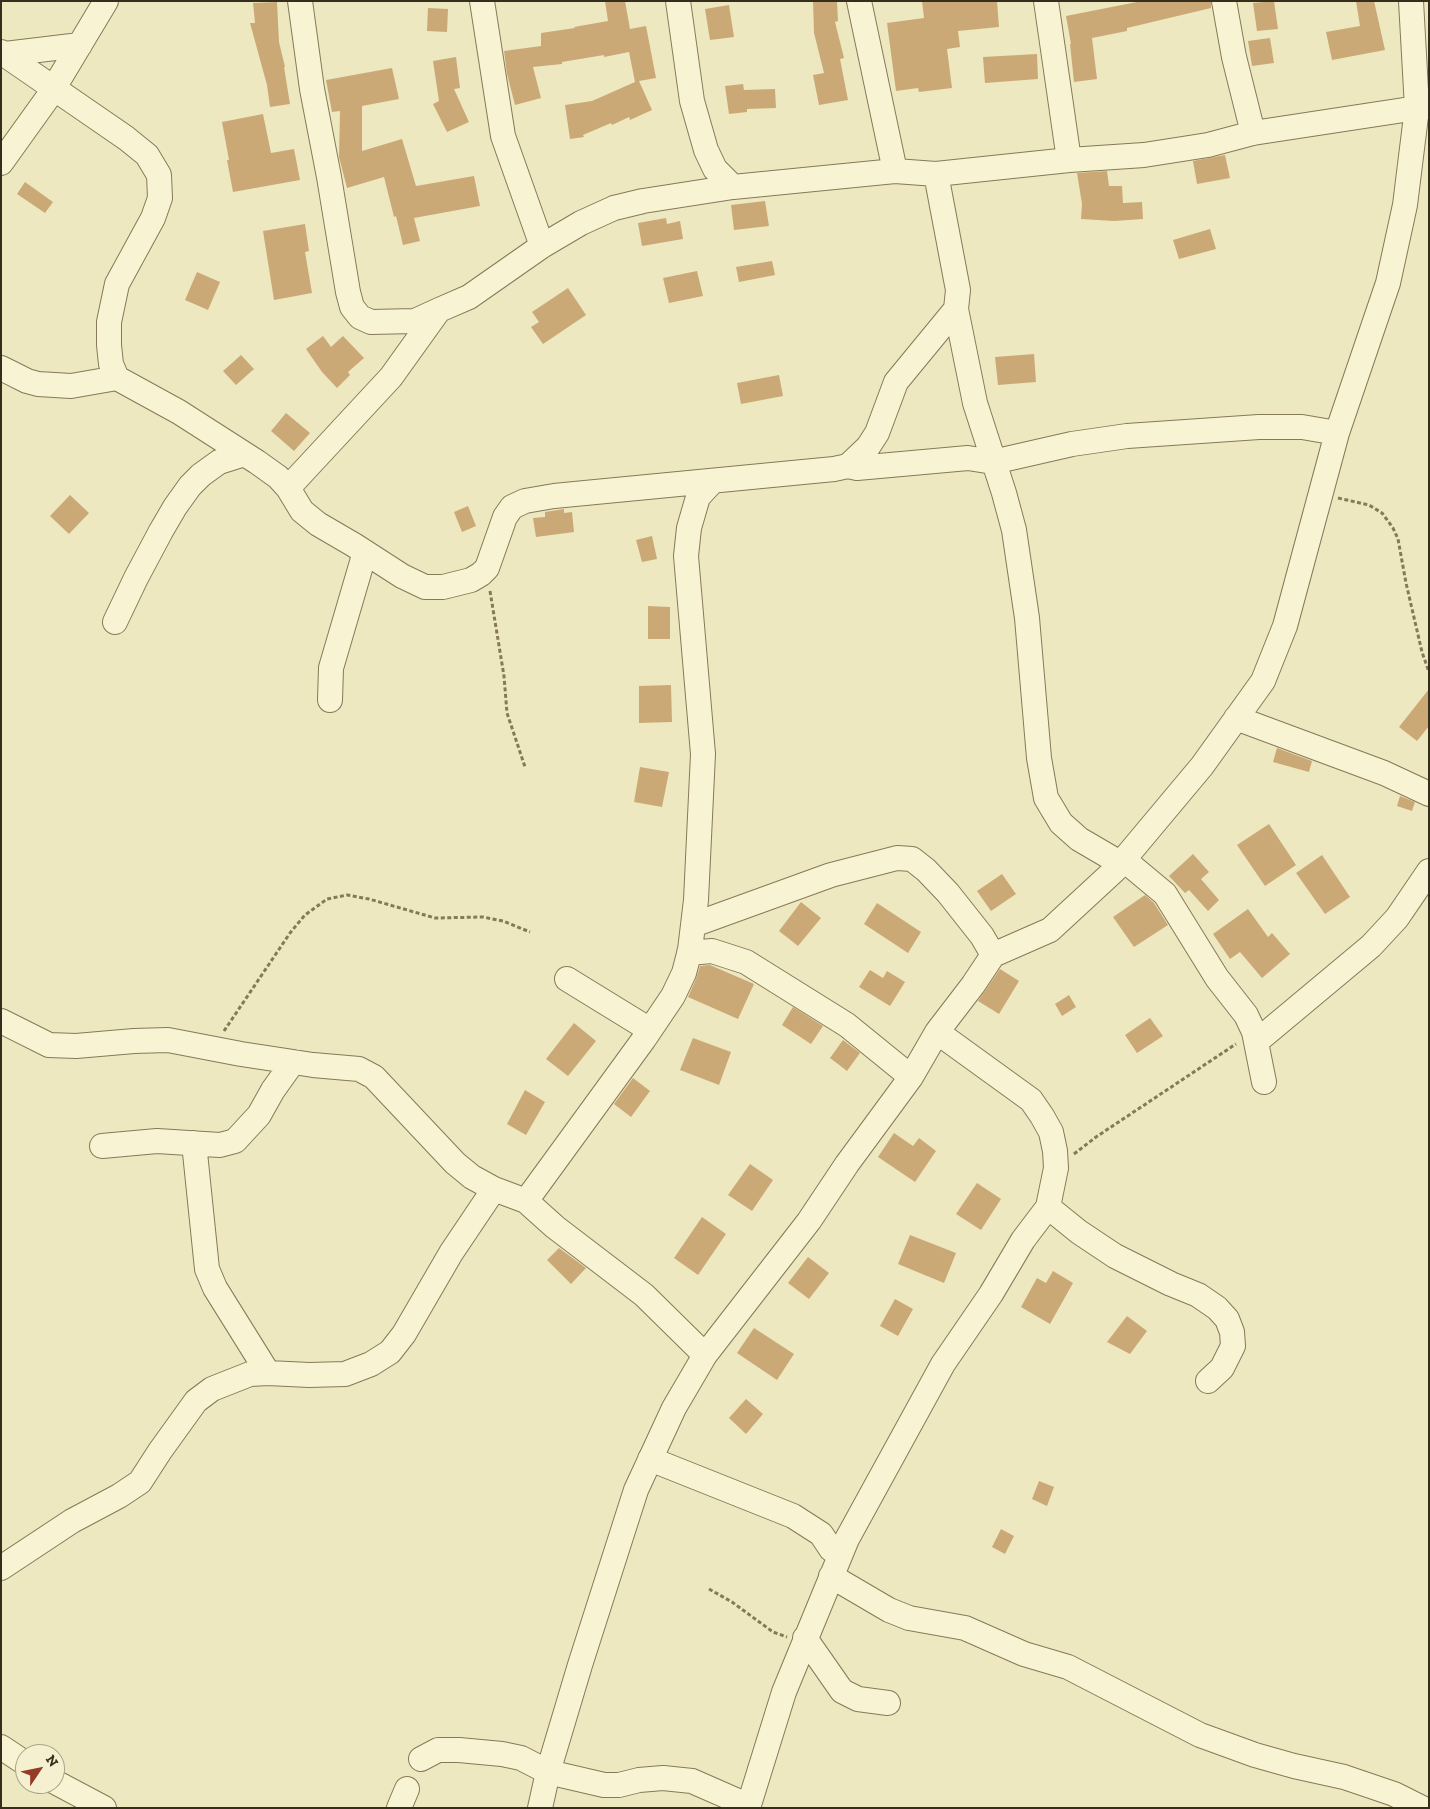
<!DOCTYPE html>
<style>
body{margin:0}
#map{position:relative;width:1430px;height:1809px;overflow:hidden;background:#ede8c0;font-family:"Zilla Slab",serif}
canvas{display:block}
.frame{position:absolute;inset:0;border:2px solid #362e1d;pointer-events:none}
.north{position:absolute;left:15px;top:1744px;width:50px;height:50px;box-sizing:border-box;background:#f5f1d0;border:1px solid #a9a388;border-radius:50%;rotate:56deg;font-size:14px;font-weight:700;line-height:20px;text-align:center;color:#362e1d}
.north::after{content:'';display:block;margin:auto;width:18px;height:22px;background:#953c29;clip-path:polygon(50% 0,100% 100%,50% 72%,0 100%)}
</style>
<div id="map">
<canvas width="1430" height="1809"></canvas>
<div class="frame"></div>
<div class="north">N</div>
</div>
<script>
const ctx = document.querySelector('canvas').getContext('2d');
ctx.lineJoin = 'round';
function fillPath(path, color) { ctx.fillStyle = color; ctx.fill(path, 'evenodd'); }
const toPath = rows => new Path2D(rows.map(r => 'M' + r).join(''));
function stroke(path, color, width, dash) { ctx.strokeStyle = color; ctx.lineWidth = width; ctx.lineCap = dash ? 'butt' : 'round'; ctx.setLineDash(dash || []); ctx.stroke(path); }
const building = toPath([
 [605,1,625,1,630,29,646,26,656,78,639,81,652,110,630,120,629,117,612,125,611,123,583,135,584,137,570,139,565,105,592,101,635,82,629,52,604,57,604,55,562,62,562,64,533,67,541,98,515,105,507,74,504,51,541,46,541,33,575,28,574,27,608,21],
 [813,1,837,1,838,21,835,22,844,58,840,59,848,100,819,105,813,75,824,73,814,33],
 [922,1,997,1,999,27,958,31,960,47,947,49,952,88,919,92,918,88,896,91,887,23,924,18],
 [1142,1,1211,1,1211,8,1127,28,1127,31,1092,38,1097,79,1074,82,1070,44,1071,44,1066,16],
 [1274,1,1278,29,1257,31,1253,3],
 [1356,1,1374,1,1385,50,1332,60,1326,32,1360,26],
 [277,2,279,42,285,67,284,67,290,104,270,107,267,85,250,23,255,23,253,3],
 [729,5,734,37,710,40,705,9],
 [428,8,448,9,447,32,427,31],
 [1270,38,1274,63,1252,66,1248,41],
 [1037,54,1038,79,985,83,983,57],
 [456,57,460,88,454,89,469,122,447,132,433,104,439,101,433,61],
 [392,68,399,99,362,106,362,151,402,139,416,186,474,176,480,206,414,218,420,241,403,245,396,216,394,217,384,177,347,188,339,157,340,111,332,112,326,80],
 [743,84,744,90,775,89,776,108,747,109,747,112,729,114,725,86],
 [263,114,271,153,294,149,300,180,233,192,227,160,229,160,222,122],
 [1225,155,1230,178,1197,184,1193,161],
 [1107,171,1109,186,1122,186,1123,203,1142,202,1143,219,1114,221,1081,219,1082,204,1077,173],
 [25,182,53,202,45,213,17,194],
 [765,201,769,226,734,230,731,205],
 [666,218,667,224,680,221,683,239,642,246,638,223],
 [305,224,309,251,305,252,312,293,274,300,263,231],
 [1210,229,1216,249,1179,259,1173,240],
 [772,261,775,275,739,282,736,267],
 [697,271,703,296,669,303,663,278],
 [197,272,220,282,208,310,185,300],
 [568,288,586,315,543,344,531,327,539,322,532,312],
 [323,336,331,347,343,336,364,358,348,372,350,375,337,388,322,372,306,349],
 [1034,354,1036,382,998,385,995,357],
 [241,355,254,369,236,385,223,371],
 [779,375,783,396,741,404,737,383],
 [286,413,310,433,294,451,271,431],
 [70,495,89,513,69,534,50,516],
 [468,506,476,526,462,532,454,512],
 [564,509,564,513,572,512,574,532,536,537,533,518,545,517,545,512],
 [652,536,657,559,642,562,636,540],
 [648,606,670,607,670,639,648,639],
 [671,685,672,722,639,723,639,686],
 [1429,689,1429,726,1417,741,1399,727],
 [1277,748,1312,761,1309,772,1273,762],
 [640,767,669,772,662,807,634,802],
 [1400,796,1415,802,1412,811,1397,806],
 [1269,824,1296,865,1265,886,1237,845],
 [1193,854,1209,872,1201,879,1219,900,1208,911,1189,890,1185,893,1169,876],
 [1322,855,1350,897,1325,914,1296,873],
 [1002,874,1016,894,991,911,977,891],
 [1145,895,1154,903,1168,925,1134,947,1113,917],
 [801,902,821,918,798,946,779,931],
 [877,903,921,932,908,953,864,924],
 [1248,909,1268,937,1272,933,1290,954,1262,978,1240,952,1230,959,1213,934],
 [710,965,754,984,738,1019,688,997,696,979,700,966],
 [1000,969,1019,981,999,1014,978,1001],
 [870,970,883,978,887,971,905,982,890,1006,859,987],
 [1069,995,1076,1007,1062,1016,1055,1004],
 [793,1007,823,1026,811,1044,782,1025],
 [1150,1018,1163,1036,1137,1053,1125,1035],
 [574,1023,596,1041,568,1076,546,1059],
 [693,1038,731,1052,719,1085,680,1070],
 [843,1040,860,1053,847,1071,830,1058],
 [633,1078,650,1091,631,1117,614,1104],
 [525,1090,545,1102,526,1135,507,1124],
 [894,1133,913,1146,919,1138,936,1151,915,1182,878,1157],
 [750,1164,773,1180,752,1211,728,1195],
 [977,1183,1001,1199,981,1230,956,1214],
 [702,1217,726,1234,698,1275,674,1258],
 [910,1235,956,1253,944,1283,898,1264],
 [559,1248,586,1268,571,1284,547,1260],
 [808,1257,829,1273,809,1299,788,1283],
 [1053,1271,1073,1283,1050,1324,1021,1307,1037,1278,1046,1283],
 [895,1299,913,1309,898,1336,880,1326],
 [1127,1316,1147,1331,1130,1354,1107,1342],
 [754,1328,794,1354,777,1380,737,1353],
 [746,1399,763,1414,746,1434,729,1418],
 [1039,1481,1054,1487,1047,1506,1032,1499],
 [1001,1529,1014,1536,1005,1554,992,1547]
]);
const path = toPath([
 [1338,498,1369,505,1382,513,1393,528,1398,539,1406,583,1422,652,1429,672],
 [490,591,504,676,507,713,525,767],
 [224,1031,290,933,305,915,327,899,347,895,369,899,435,918,483,917,503,921,530,932],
 [1074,1154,1096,1137,1236,1044],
 [709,1589,732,1602,773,1632,787,1637]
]);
const minor = toPath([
 [300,1,312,89,329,177,348,292,352,307,360,317,371,322,415,321,439,310,469,297,542,246,581,223,614,208,643,201,733,187,895,171,936,174,1069,160,1144,155,1208,145,1253,133,1417,108,1429,107],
 [482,1,503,136,542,246],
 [678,1,692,101,706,150,715,169,733,187],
 [859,1,895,171],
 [1046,1,1069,160],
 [1224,1,1234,57,1253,133],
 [1,52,126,138,147,155,159,175,160,198,153,218,117,284,109,322,109,345,111,364,117,378,179,412,257,462,278,477,288,488,302,511,318,524,354,545,402,576,425,587,443,587,471,580,481,574,487,568,505,517,512,507,525,501,554,496,834,469,848,466,868,447,877,433,896,382,956,309,958,290,936,174],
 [5,54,80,45],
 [1,163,49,96,106,1],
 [956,309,975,403,1004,493,1014,530,1027,618,1039,758,1046,798,1061,823,1079,839,1120,863],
 [1,368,27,381,38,384,71,386,117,378],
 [848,466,857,468,968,458,993,462,1072,444,1127,436,1259,427,1302,427,1337,433],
 [288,488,391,377,439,310],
 [115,622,136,578,161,531,175,507,190,486,201,475,219,462,244,454],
 [330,700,331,668,365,552],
 [1236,718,1384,773,1429,794],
 [1123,859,1165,894,1217,978,1246,1015,1254,1032,1264,1082],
 [693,925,831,875,897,858,912,859,926,870,948,893,982,936,993,955],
 [689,953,712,951,746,962,847,1025,911,1077],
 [567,979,650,1030],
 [1,1021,49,1045,76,1046,134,1041,168,1040,241,1054,313,1065,359,1069,374,1077,455,1163,472,1177,494,1189,526,1201,555,1227,644,1295,705,1355],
 [1256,1042,1371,946,1397,918,1429,871],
 [194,1143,207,1269,215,1288,268,1373],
 [102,1146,157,1141,220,1145,235,1141,259,1115,273,1090,293,1062],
 [526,1201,644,1039,673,996,684,973,690,950,696,900,703,754,686,556,689,528,698,497,712,482],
 [1048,1207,1079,1232,1115,1256,1171,1284,1198,1295,1217,1308,1227,1319,1232,1332,1233,1346,1222,1368,1208,1381],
 [650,1459,793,1516,821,1534,831,1549,840,1556],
 [1,1568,72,1521,119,1496,140,1482,160,1451,196,1401,212,1389,250,1374,268,1373,309,1375,345,1374,371,1364,390,1352,404,1334,451,1253,494,1189],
 [831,1576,889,1610,909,1618,965,1628,1024,1654,1068,1667,1200,1735,1255,1755,1294,1766,1344,1777,1394,1794,1422,1808],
 [805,1638,842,1691,858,1699,888,1703],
 [1,1747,25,1763],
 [421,1759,438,1750,459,1750,502,1754,521,1758,548,1772,604,1785,619,1785,639,1780,663,1778,692,1781,749,1806],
 [55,1782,104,1808],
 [399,1808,407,1789],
 [540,1808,548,1772,580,1665,636,1490,674,1408,705,1355,809,1221,847,1164,911,1077,937,1032,973,985,993,955,1050,930,1115,870,1202,766,1263,681,1285,626,1337,433,1388,283,1405,205,1417,108,1411,1],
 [748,1808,784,1692,847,1539,943,1364,991,1294,1023,1240,1048,1207,1056,1168,1055,1151,1051,1132,1042,1116,1031,1100,937,1032]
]);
fillPath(building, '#cba976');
stroke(minor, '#867958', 26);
stroke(path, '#867958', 3, [4, 2.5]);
stroke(minor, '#f8f4d3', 24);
</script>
